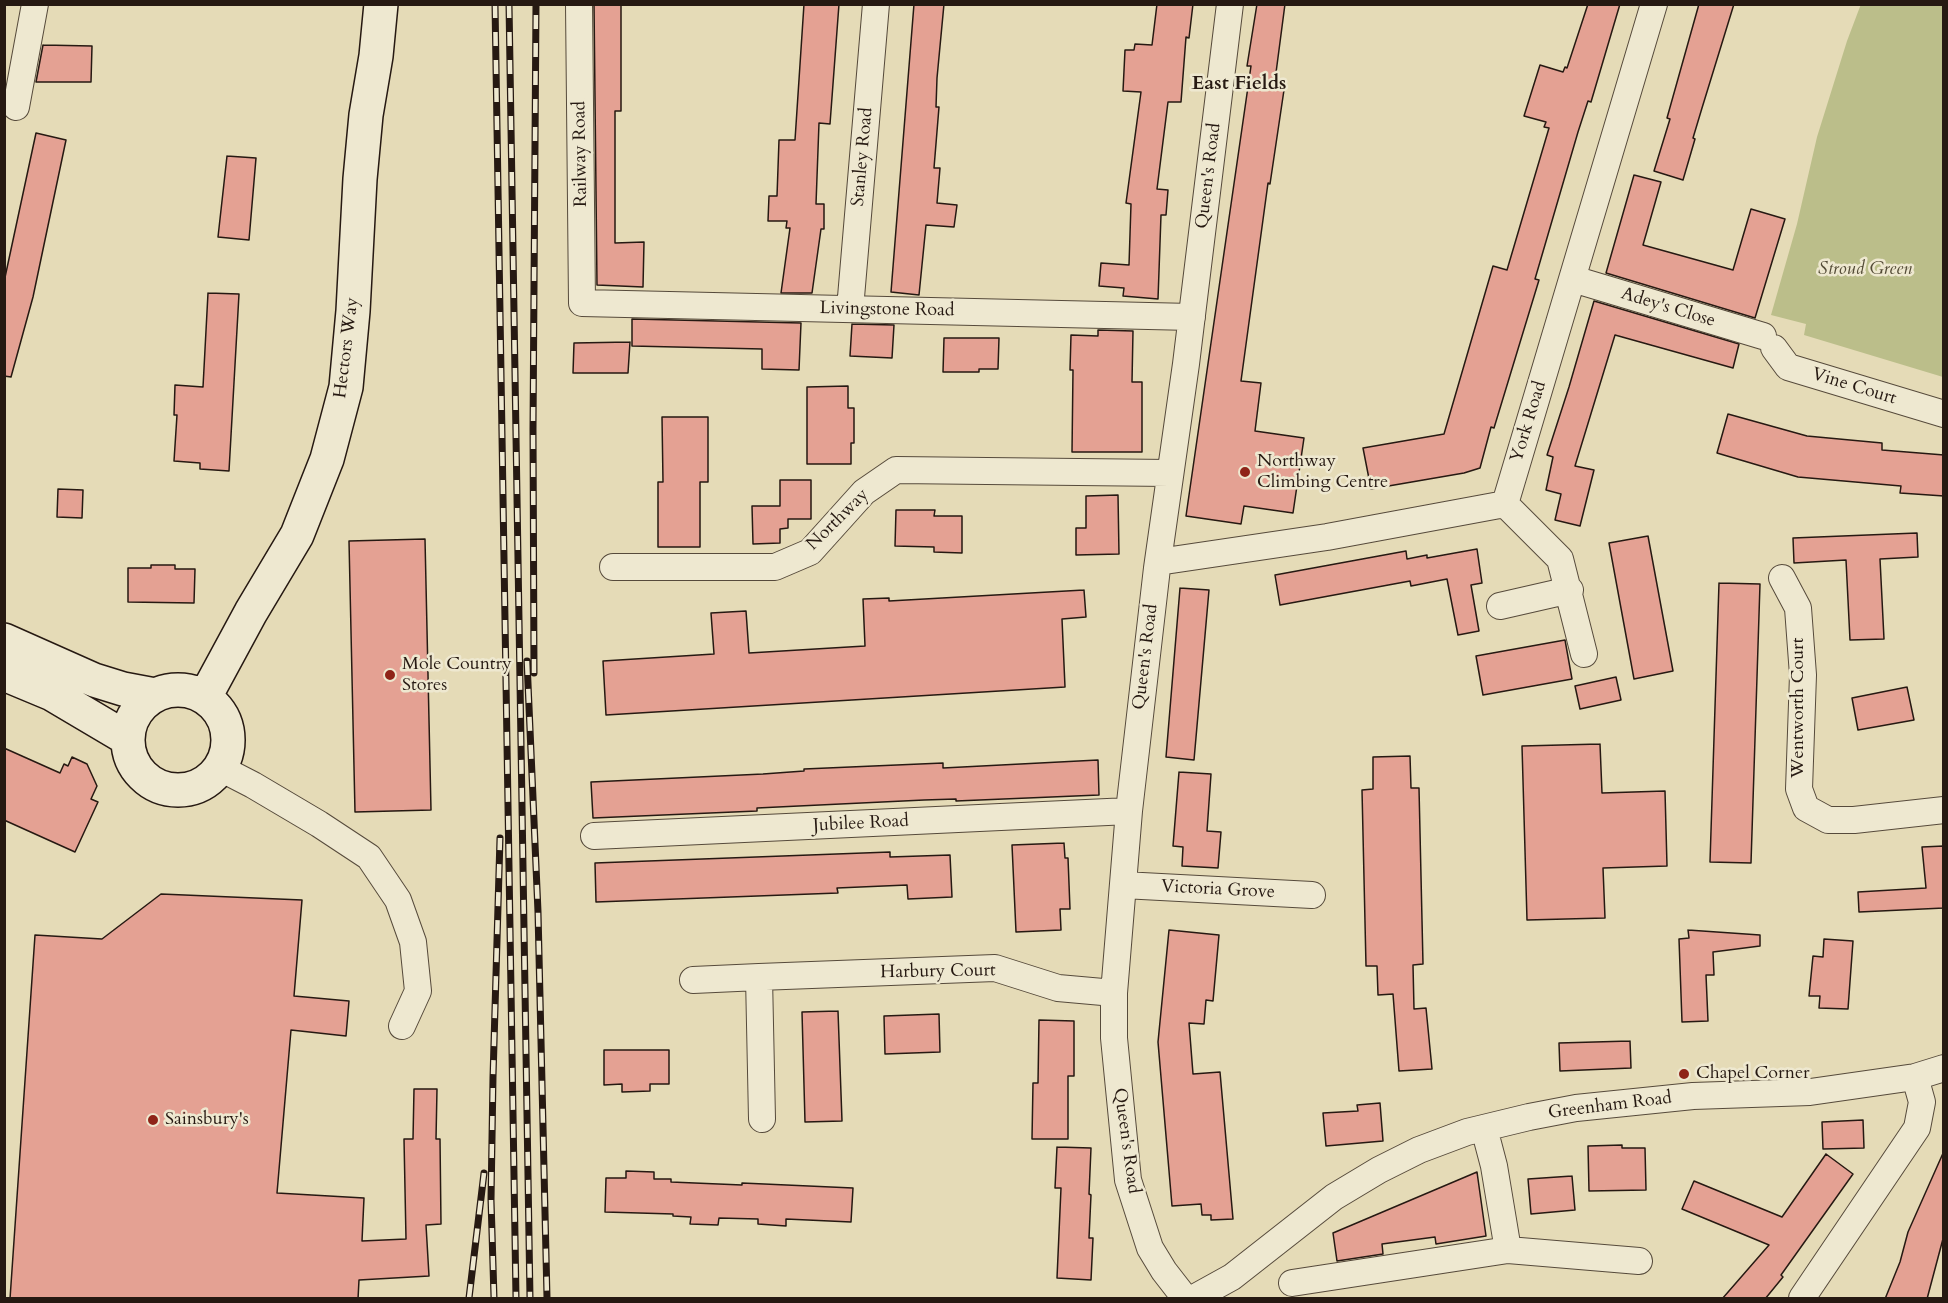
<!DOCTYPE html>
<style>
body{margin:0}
#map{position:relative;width:1948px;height:1303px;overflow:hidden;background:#e5dbb7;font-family:Cardo,serif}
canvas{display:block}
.frame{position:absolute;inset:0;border:6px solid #261912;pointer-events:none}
</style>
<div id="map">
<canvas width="1948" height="1303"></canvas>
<div class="frame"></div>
</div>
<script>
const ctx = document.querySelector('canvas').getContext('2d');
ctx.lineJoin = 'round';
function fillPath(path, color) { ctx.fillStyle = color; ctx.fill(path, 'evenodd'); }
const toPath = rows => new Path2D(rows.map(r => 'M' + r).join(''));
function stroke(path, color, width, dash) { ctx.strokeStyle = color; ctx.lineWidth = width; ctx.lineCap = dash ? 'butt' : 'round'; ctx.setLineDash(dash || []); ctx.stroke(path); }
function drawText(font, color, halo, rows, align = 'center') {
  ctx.font = font + ' Cardo,serif'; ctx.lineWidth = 5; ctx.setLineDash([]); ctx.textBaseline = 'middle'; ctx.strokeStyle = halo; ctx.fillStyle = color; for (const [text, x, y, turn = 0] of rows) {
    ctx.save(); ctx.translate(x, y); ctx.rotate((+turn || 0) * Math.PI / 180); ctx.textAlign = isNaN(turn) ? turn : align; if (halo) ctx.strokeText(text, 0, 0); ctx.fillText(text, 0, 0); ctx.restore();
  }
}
const green = toPath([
 [1861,4,1943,5,1943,377,1804,335,1806,324,1771,315,1797,224,1817,137,1847,41]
]);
const building = toPath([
 [594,4,621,4,621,111,615,111,615,243,644,242,643,287,597,285,594,4],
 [804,4,839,4,830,124,819,123,816,204,824,204,824,229,821,229,812,293,781,293,790,228,786,228,787,221,768,221,769,196,777,196,779,140,795,140,804,4],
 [914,4,944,4,937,78,936,107,939,107,934,168,940,168,937,203,957,205,954,227,926,225,919,295,891,292,914,4],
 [1157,4,1193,4,1189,38,1186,37,1181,102,1168,102,1157,189,1168,190,1166,215,1161,215,1158,299,1123,296,1124,288,1099,286,1101,263,1129,265,1131,204,1126,203,1141,92,1123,91,1125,50,1134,50,1135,44,1152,45,1157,4],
 [1257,4,1285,4,1274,88,1284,90,1270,184,1268,183,1241,381,1261,383,1255,431,1304,438,1293,513,1244,506,1241,524,1186,516,1251,66,1247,66,1257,4],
 [1588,4,1620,4,1591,102,1588,101,1578,132,1535,279,1539,280,1494,428,1491,427,1480,468,1464,473,1371,489,1363,448,1444,434,1493,266,1507,270,1549,128,1544,127,1546,122,1524,116,1540,65,1563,72,1565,67,1567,68,1588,4],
 [1699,4,1734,4,1702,108,1693,138,1695,139,1683,180,1654,171,1670,119,1667,118,1699,4],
 [43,45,92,46,91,82,36,82,43,45],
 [36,133,66,140,33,297,11,377,4,376,4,282,36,133],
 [227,156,256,158,249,240,218,237,227,156],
 [1634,175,1661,182,1643,245,1733,270,1751,209,1785,219,1755,318,1606,273,1634,175],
 [208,293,239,294,229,471,200,469,200,463,174,461,177,415,174,415,175,385,203,387,208,293],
 [1594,301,1739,344,1733,368,1615,335,1575,466,1594,470,1580,526,1555,520,1561,494,1546,490,1553,457,1547,455,1569,387,1594,301],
 [632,319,801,323,799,370,762,369,762,349,632,346,632,319],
 [852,324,894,325,892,358,850,356,852,324],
 [1098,330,1133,331,1132,382,1142,382,1142,452,1072,452,1073,370,1070,370,1071,335,1098,336,1098,330],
 [944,338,999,338,998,369,979,369,979,372,943,372,944,338],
 [630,342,628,373,573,373,574,343,630,342],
 [848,386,848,408,854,408,854,443,851,443,851,464,807,464,807,387,848,386],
 [1728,414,1807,436,1882,443,1882,450,1944,455,1944,496,1900,493,1901,486,1798,477,1717,453,1728,414],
 [662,417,708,417,708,482,700,482,700,547,658,547,658,482,663,482,662,417],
 [780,480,811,480,811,519,788,519,788,528,780,529,780,543,753,544,752,506,780,506,780,480],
 [58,489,83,490,82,518,57,517,58,489],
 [1118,495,1119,554,1076,555,1076,528,1086,528,1086,496,1118,495],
 [896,510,935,510,934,516,962,516,962,553,934,552,934,547,895,546,896,510],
 [1917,533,1918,557,1880,559,1884,639,1850,640,1846,560,1794,563,1793,538,1917,533],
 [1648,536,1673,671,1634,679,1609,543,1648,536],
 [425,539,431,810,355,812,349,541,425,539],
 [1477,549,1482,583,1471,585,1479,631,1458,635,1447,579,1411,586,1410,581,1280,605,1275,575,1406,551,1407,559,1427,555,1427,558,1477,549],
 [151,565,175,565,175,569,195,569,194,603,128,602,128,568,151,568,151,565],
 [1719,583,1760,584,1751,863,1710,862,1719,583],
 [1180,588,1209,590,1194,760,1166,757,1180,588],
 [1084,590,1086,617,1062,619,1065,687,606,715,603,661,714,654,711,613,746,611,749,653,865,646,863,599,889,598,889,601,1084,590],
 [1565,640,1572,679,1483,695,1476,656,1565,640],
 [1616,677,1621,700,1580,709,1575,686,1616,677],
 [1907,687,1914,720,1858,730,1852,698,1907,687],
 [1600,744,1602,793,1665,791,1667,866,1603,868,1605,918,1527,920,1522,746,1600,744],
 [4,748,60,773,64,764,68,766,72,757,87,764,97,786,91,799,98,802,75,852,4,820,4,748],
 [1410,756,1411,788,1419,788,1423,964,1413,965,1414,1009,1426,1008,1432,1069,1399,1071,1393,994,1378,995,1377,966,1366,966,1362,790,1373,789,1373,757,1410,756],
 [1098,760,1099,795,956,801,956,799,924,800,757,808,757,811,593,818,591,782,763,774,804,771,804,769,943,763,943,768,1098,760],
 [1179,772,1211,774,1207,831,1221,832,1218,868,1182,866,1183,847,1173,846,1179,772],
 [1064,843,1065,858,1068,858,1070,909,1060,909,1061,930,1016,932,1012,845,1064,843],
 [1944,846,1944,908,1859,912,1858,892,1926,888,1922,847,1944,846],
 [890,852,890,857,950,855,952,897,908,899,907,885,837,888,838,893,596,902,595,863,890,852],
 [161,894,302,900,294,996,349,1001,346,1036,291,1030,277,1193,364,1198,362,1241,406,1239,404,1139,413,1139,414,1089,437,1089,436,1139,440,1139,441,1224,426,1225,429,1276,359,1280,358,1299,10,1299,35,935,102,939,161,894],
 [1169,930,1219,935,1213,1001,1206,1000,1204,1024,1189,1023,1193,1074,1220,1072,1233,1219,1211,1220,1211,1215,1202,1215,1201,1204,1172,1206,1158,1042,1169,930],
 [1688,930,1760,935,1760,946,1713,952,1714,975,1706,975,1708,1021,1682,1022,1679,939,1689,938,1688,930],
 [1824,939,1853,941,1848,1009,1819,1008,1820,996,1809,996,1813,956,1823,957,1824,939],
 [838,1011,842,1121,805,1122,802,1012,838,1011],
 [939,1014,940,1052,885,1054,884,1016,939,1014],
 [1039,1020,1074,1021,1074,1076,1068,1076,1068,1139,1032,1139,1033,1083,1038,1083,1039,1020],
 [1630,1041,1631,1068,1560,1071,1559,1043,1630,1041],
 [604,1050,669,1050,669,1084,650,1084,650,1091,622,1092,622,1084,604,1085,604,1050],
 [1380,1103,1383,1141,1326,1146,1323,1113,1358,1111,1357,1105,1380,1103],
 [1863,1120,1864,1148,1823,1149,1822,1122,1863,1120],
 [1622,1145,1622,1148,1645,1148,1646,1190,1589,1191,1588,1146,1622,1145],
 [1057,1147,1091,1148,1089,1194,1091,1195,1089,1238,1093,1238,1091,1280,1057,1278,1061,1188,1055,1188,1057,1147],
 [1944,1151,1944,1235,1927,1299,1885,1299,1900,1262,1908,1232,1944,1151],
 [1826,1154,1853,1174,1781,1275,1783,1277,1765,1299,1722,1299,1769,1245,1682,1209,1694,1181,1782,1217,1826,1154],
 [626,1171,654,1172,654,1179,671,1179,671,1182,742,1185,742,1183,853,1188,851,1222,786,1219,786,1226,758,1224,758,1219,719,1218,718,1225,690,1224,691,1217,673,1216,673,1214,605,1212,606,1178,626,1178,626,1171],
 [1477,1172,1486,1236,1436,1244,1435,1237,1382,1244,1383,1254,1337,1261,1333,1233,1477,1172],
 [1572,1176,1575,1210,1531,1214,1528,1179,1572,1176]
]);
const street = toPath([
 [579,4,582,303,1192,317],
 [16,107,35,4],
 [1573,279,1763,336],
 [850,309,876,4],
 [1774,348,1788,367,1944,414],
 [1505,504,1654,4],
 [1505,504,1560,559,1584,654],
 [1158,562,1327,537,1505,504],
 [613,567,775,567,810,552,864,492,896,470,1169,473],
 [1782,578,1798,608,1803,675,1799,789,1806,808,1828,820,1854,820,1944,810],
 [1500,606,1570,590],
 [220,768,253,785,319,824,369,857,398,900,413,942,418,991,402,1026],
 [594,836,1129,811],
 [1123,885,1312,895],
 [693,980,759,977],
 [762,1119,759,977,995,968,1058,988,1114,993],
 [1484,1128,1494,1166,1508,1250],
 [1292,1283,1508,1250,1639,1261],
 [1185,1298,1164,1271,1150,1248,1128,1180,1114,1038,1114,993,1129,811,1157,568,1186,364,1230,4],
 [1194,1298,1232,1277,1334,1197,1379,1170,1419,1150,1467,1132,1529,1117,1576,1108,1693,1096,1810,1092,1915,1077,1944,1068],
 [1802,1298,1917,1128,1922,1102,1915,1077]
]);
const secondary = toPath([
 [4,640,94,680,123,689,155,695],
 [4,674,52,694,128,739],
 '128 740a50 50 0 1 1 100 0a50 50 0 1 1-100 0Z',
 [205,697,251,612,297,535,327,459,346,387,353,311,360,179,366,115,376,56,381,4]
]);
const rail = toPath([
 [495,4,516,1298],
 [509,4,530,1298],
 [527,661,538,912,547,1298],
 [534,673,533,429,536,4],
 [469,1298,484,1173],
 [494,1298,491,1200,493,1077,500,838]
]);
const markers = [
 [1245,472,6,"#8f2418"],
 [390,675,6,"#8f2418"],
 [1684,1074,6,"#8f2418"],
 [153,1120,6,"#8f2418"]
];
const streetNames = [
 ["Railway Road",581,154,-91],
 ["Stanley Road",863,157,-85],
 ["Queen's Road",1209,176,-83],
 ["Adey's Close",1668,308,17],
 ["Livingstone Road",887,310,1],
 ["Hectors Way",347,348,-83],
 ["Vine Court",1854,387,17],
 ["York Road",1529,422,-73],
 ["Northway",838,520,-45],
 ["Queen's Road",1146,657,-83],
 ["Wentworth Court",1799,708,-90],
 ["Jubilee Road",861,824,-3],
 ["Victoria Grove",1218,890,3],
 ["Harbury Court",938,972,-1],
 ["Greenham Road",1610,1106,-7],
 ["Queen's Road",1126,1141,82]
];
const parkNames = [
 ["Stroud Green",1865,270]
];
const poiNames = [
 ["Northway",1257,462],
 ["Climbing Centre",1257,483],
 ["Mole Country",402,665],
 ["Stores",402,686],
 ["Chapel Corner",1696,1074],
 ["Sainsbury's",165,1120]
];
const neighbourhoodNames = [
 ["East Fields",1239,84]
];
fillPath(green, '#bbbe8a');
fillPath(building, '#e4a193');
stroke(building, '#261912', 1.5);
stroke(street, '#564a3b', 28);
stroke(secondary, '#261912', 36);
stroke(street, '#eee8d0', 26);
stroke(secondary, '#eee8d0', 33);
stroke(rail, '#261912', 7);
stroke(rail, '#eee8d0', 4.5, [14]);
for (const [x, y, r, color] of markers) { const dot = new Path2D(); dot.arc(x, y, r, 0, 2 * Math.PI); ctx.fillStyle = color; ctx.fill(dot); stroke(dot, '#eee8d0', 2); }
drawText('18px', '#261912', '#eee8d0', streetNames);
drawText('italic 18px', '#534b36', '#eee8d0', parkNames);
drawText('18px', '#261912', '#eee8d0', poiNames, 'left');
drawText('bold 20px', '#261912', '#eee8d0', neighbourhoodNames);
</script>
